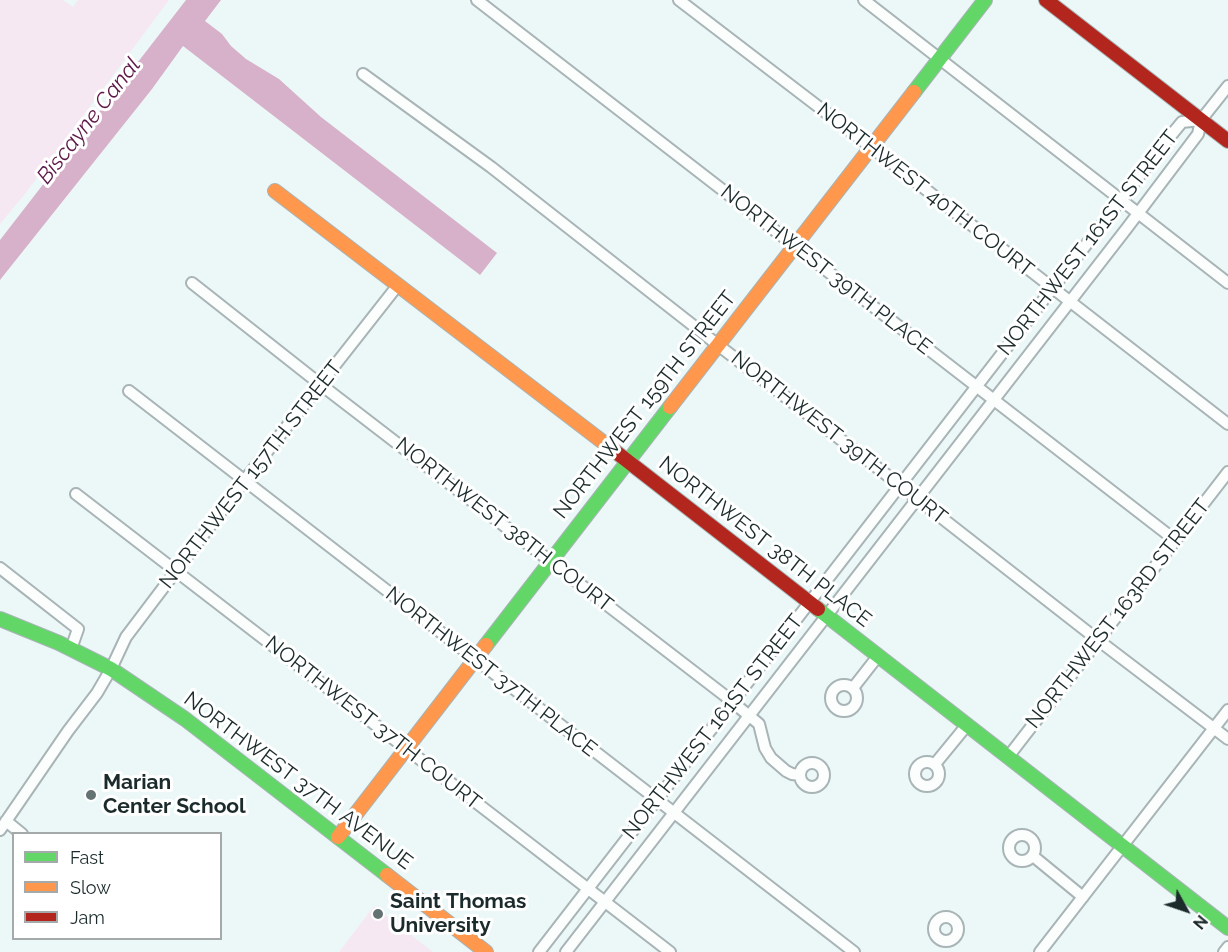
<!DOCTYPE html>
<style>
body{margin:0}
#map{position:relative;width:1228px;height:952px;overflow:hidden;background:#ecf8f8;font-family:Raleway,sans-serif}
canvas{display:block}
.legend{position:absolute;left:12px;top:832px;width:210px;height:108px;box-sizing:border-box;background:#fff;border:2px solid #a4aaaa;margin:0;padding:8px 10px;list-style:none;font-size:18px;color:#1b2a2b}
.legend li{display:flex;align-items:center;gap:12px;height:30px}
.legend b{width:30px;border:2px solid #a4aaaa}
.north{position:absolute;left:1156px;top:880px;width:60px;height:60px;-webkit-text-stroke:4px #fff;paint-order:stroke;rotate:130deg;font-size:16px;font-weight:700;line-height:24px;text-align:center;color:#1b2a2b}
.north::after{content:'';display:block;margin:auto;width:21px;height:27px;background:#1b2a2b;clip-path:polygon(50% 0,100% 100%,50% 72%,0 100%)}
</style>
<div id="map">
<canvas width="1228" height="952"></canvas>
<ul class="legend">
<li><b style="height:8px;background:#63d668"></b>Fast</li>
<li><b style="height:8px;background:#ff974d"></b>Slow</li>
<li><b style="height:8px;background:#b3261e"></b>Jam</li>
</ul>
<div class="north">N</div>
</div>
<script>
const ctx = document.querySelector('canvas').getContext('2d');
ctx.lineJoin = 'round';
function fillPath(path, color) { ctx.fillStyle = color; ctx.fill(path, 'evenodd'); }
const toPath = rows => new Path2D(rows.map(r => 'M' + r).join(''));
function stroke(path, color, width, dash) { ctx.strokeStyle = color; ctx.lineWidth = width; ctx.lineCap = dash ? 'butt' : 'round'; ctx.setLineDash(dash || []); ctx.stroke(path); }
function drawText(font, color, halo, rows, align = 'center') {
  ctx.font = font + ' Raleway,sans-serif'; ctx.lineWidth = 6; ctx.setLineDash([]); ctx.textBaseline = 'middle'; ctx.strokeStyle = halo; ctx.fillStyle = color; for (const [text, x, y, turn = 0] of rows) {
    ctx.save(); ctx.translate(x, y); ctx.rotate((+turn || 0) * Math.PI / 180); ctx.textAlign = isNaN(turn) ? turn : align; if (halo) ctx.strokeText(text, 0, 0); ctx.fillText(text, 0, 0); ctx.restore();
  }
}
const green = toPath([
 [0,0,63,0,73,7,78,0,169,0,25,194,0,224],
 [374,906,433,952,339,952]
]);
const water = toPath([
 [186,0,221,0,205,21,222,34,231,46,246,59,279,79,321,117,497,253,480,275,183,46,152,89,0,280,0,240]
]);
const street = toPath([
 [477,0,1175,540],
 [679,0,871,147,1228,424],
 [864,0,1228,283],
 [363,74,491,167,718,345,892,479,1098,640,1228,739],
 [192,283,320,384,724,695,759,724,765,748,771,758,786,771,792,774,800,775],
 [129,391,854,952],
 [76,494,670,952],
 [0,568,78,629,71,649],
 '831 698a13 13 0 1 1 26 0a13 13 0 1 1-26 0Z',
 [853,688,878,656],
 [1008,757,1228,472],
 '915 774a12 12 0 1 1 24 0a12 12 0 1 1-24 0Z',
 '800 775a12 12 0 1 1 24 0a12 12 0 1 1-24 0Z',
 [935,764,967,725],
 [6,821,22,834],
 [0,830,68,731,97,693,111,669,126,637,244,481,398,285],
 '1009 848a13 13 0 1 1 26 0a13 13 0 1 1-26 0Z',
 [1033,856,1083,897],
 '934 929a12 12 0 1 1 24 0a12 12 0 1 1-24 0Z',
 [539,952,1168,139,1182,122,1201,120],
 [566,952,1127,228,1198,134,1201,120,1228,86],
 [1040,952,1228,710],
 [1224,952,1228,947]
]);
const fast = toPath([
 [914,92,985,0],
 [818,609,1228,928],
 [0,619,59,643,111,669,185,719,387,875],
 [486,645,670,407]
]);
const slow = toPath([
 [275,191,612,449],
 [670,407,914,92],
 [338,837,486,645],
 [387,875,486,952]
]);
const jam = toPath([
 [1046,0,1228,141],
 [612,449,818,609]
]);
const markers = [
 [91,795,6,"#647273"],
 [378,914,6,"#647273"]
];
const streetNames = [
 ["NORTHWEST 40TH COURT",925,190,38],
 ["NORTHWEST 161ST STREET",1088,243,-52],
 ["NORTHWEST 39TH PLACE",826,270,38],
 ["NORTHWEST 159TH STREET",645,405,-52],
 ["NORTHWEST 39TH COURT",839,438,38],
 ["NORTHWEST 157TH STREET",251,475,-52],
 ["NORTHWEST 38TH COURT",504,525,38],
 ["NORTHWEST 38TH PLACE",765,542,38],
 ["NORTHWEST 163RD STREET",1118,614,-52],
 ["NORTHWEST 37TH PLACE",491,672,38],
 ["NORTHWEST 37TH COURT",373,723,38],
 ["NORTHWEST 161ST STREET",713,727,-52],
 ["NORTHWEST 37TH AVENUE",298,781,37]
];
const poiNames = [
 ["Marian",103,783],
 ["Center School",103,807],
 ["Saint Thomas",390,902],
 ["University",390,926]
];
const waterNames = [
 ["Biscayne Canal",89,121,-52]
];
fillPath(green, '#f6e8f3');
fillPath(water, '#d6b1c9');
stroke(street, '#a8b4b5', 14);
stroke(fast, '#a8b4b5', 16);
stroke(slow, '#a8b4b5', 16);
stroke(jam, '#a8b4b5', 16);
stroke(street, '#fcfefe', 10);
stroke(fast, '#63d668', 14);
stroke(slow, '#ff974d', 14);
stroke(jam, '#b3261e', 14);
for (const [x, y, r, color] of markers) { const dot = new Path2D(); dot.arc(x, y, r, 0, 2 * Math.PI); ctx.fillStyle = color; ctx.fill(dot); stroke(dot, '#fff', 2); }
drawText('21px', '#1b2a2b', '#fff', streetNames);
drawText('bold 21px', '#1b2a2b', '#fff', poiNames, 'left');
drawText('italic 22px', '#5d1747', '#fff', waterNames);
</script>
